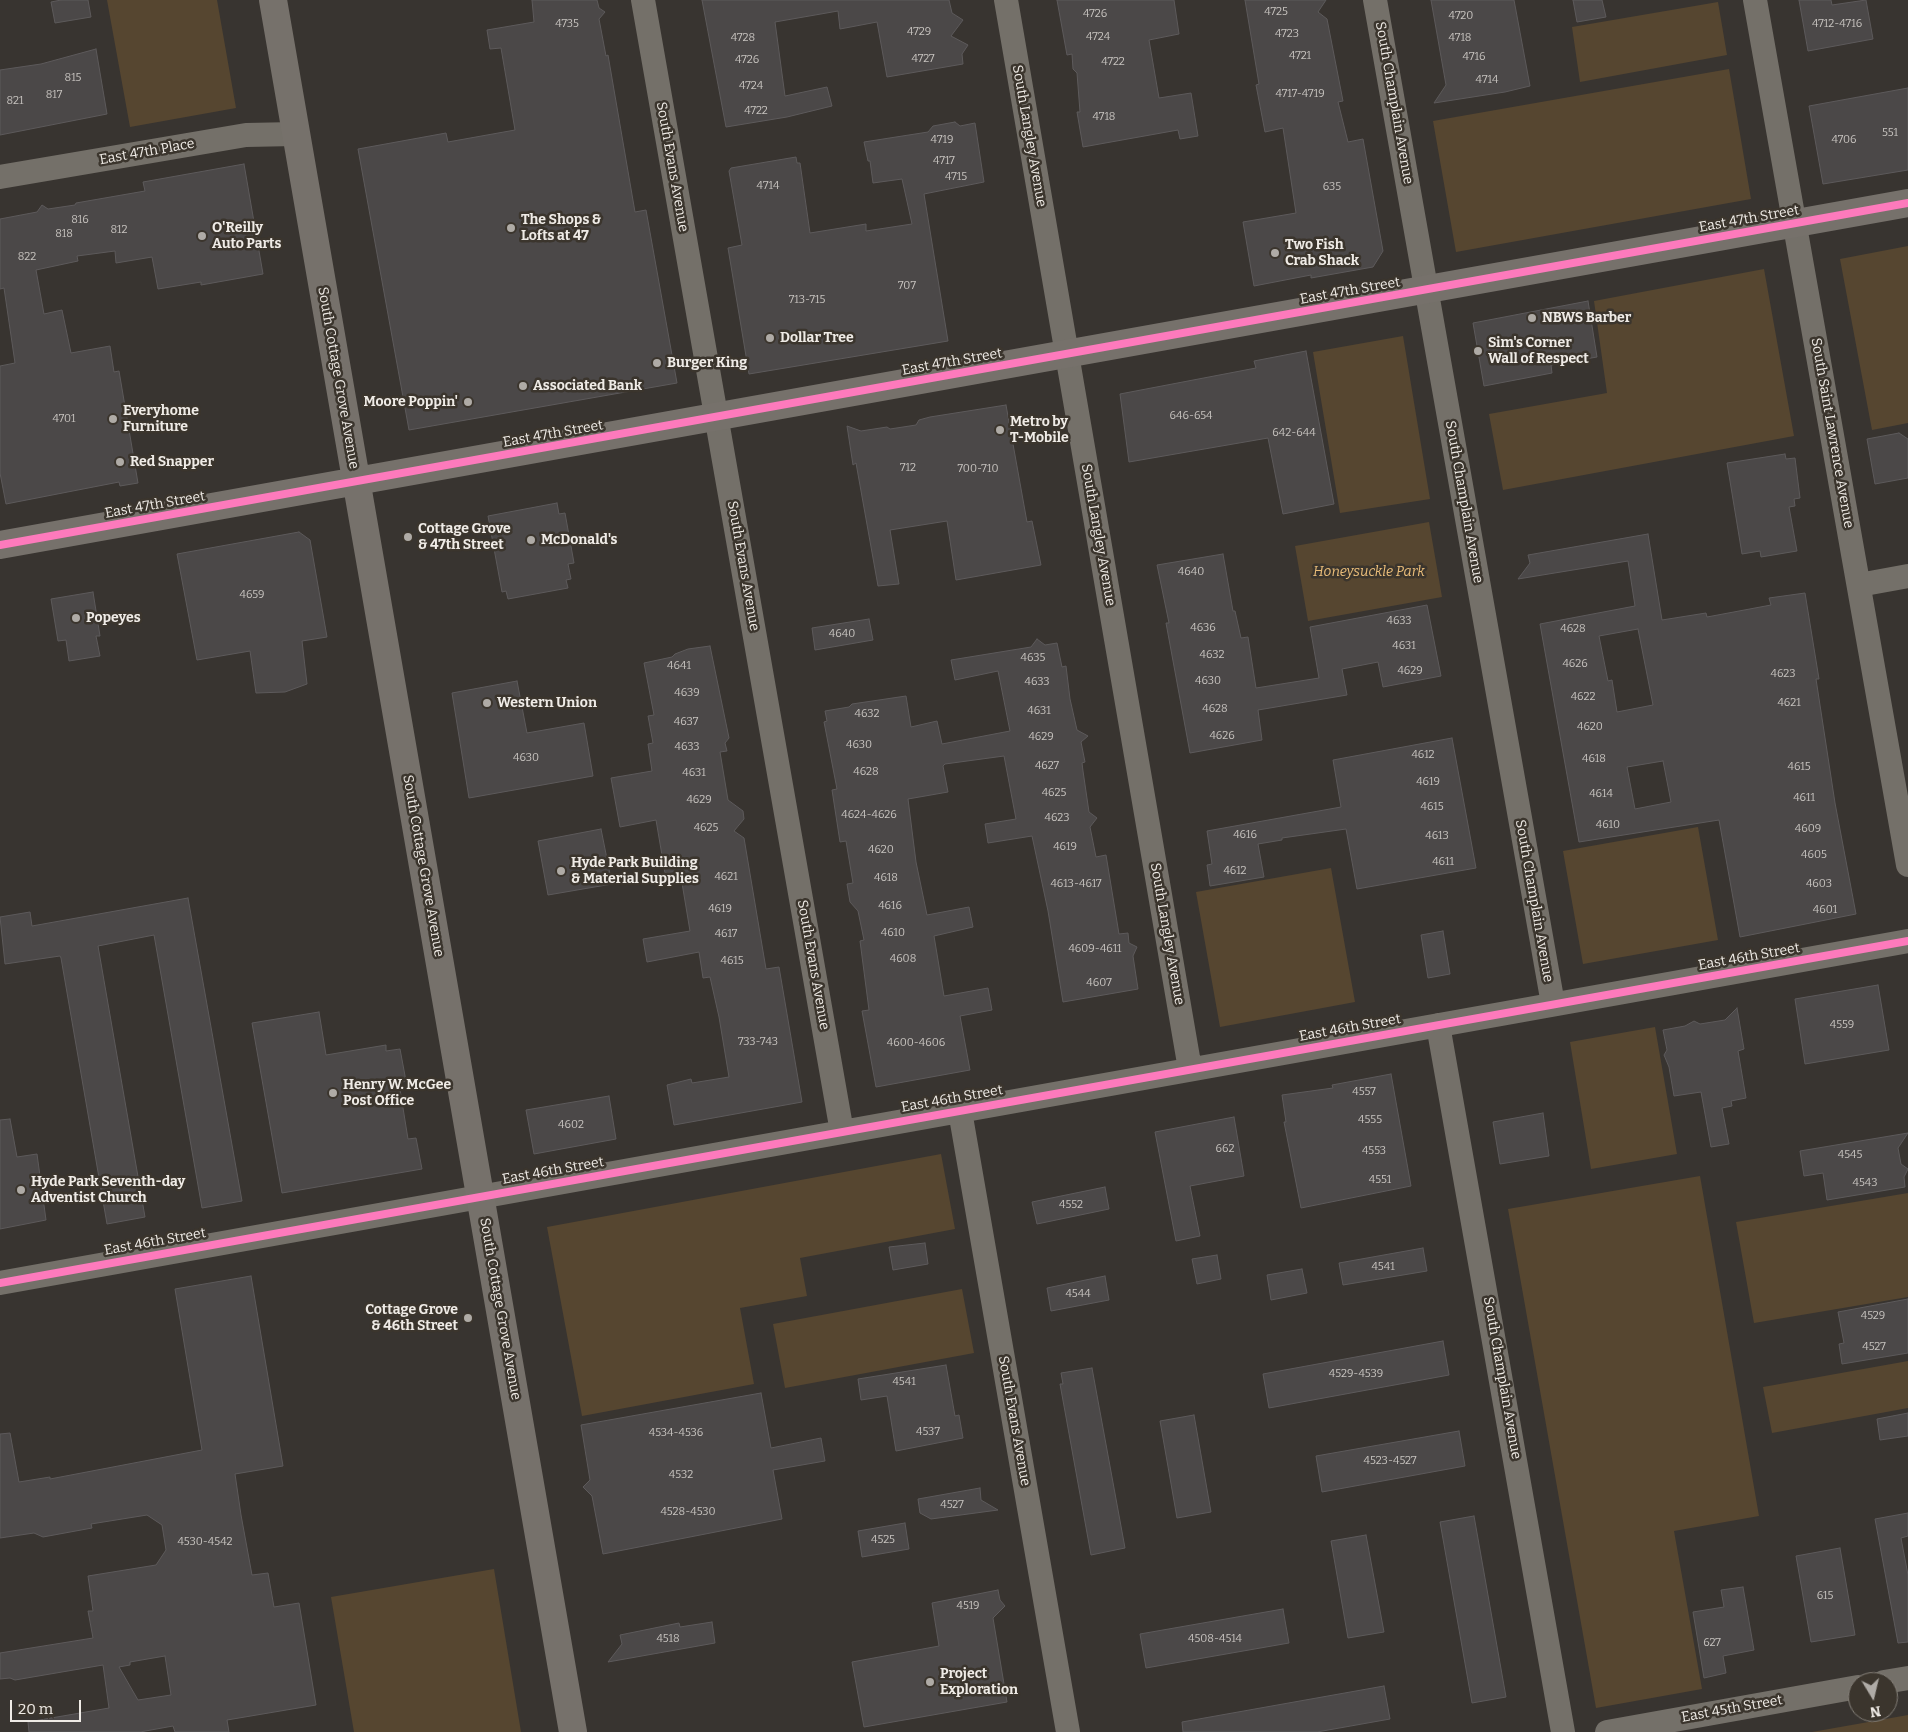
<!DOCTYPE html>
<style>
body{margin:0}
#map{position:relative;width:1908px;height:1732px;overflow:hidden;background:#383430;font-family:Bitter,serif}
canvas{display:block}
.north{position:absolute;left:1848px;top:1672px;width:50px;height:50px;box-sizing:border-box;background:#3b352d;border:1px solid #837e77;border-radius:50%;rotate:171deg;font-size:14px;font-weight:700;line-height:20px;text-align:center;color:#efebe6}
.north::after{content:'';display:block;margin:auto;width:18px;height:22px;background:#afaba6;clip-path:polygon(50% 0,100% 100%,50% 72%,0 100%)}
.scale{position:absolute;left:10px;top:1700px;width:71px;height:22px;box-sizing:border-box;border:2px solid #efebe6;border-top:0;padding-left:6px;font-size:15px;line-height:18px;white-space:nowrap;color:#efebe6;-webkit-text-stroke:4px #3b352d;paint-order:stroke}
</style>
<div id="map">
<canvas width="1908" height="1732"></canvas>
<div class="north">N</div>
<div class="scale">20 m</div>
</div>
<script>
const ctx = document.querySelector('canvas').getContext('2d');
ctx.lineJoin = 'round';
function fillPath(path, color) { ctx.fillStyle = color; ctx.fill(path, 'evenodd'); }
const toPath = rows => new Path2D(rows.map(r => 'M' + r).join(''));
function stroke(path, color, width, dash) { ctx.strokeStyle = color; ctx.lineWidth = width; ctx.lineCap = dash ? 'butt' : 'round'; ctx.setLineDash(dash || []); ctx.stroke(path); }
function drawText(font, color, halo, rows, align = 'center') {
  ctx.font = font + ' Bitter,serif'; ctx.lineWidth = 5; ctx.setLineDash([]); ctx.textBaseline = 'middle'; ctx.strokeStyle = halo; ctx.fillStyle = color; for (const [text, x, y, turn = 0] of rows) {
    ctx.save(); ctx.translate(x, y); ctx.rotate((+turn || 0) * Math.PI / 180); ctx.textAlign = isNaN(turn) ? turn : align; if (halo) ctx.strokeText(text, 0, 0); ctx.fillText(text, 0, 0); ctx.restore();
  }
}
const green = toPath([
 [107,0,217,0,236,108,130,127],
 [1718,2,1727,55,1580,82,1572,27],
 [1729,69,1751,199,1456,252,1433,121],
 [1908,246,1908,423,1872,430,1840,259],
 [1764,269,1794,436,1503,490,1489,414,1607,393,1594,301],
 [1403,336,1430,499,1340,513,1313,352],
 [1429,522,1442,597,1308,621,1295,546],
 [1698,827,1718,940,1583,964,1563,851],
 [1331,868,1355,1002,1220,1027,1196,892],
 [1655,1027,1677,1154,1591,1169,1570,1042],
 [941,1154,955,1229,800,1258,807,1296,740,1308,754,1384,582,1416,547,1227],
 [1700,1176,1759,1516,1674,1531,1702,1689,1596,1708,1508,1209],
 [1908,1193,1908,1297,1754,1323,1736,1222],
 [962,1289,974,1353,785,1388,773,1324],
 [1908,1361,1908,1408,1772,1433,1763,1387],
 [494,1569,521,1732,354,1732,331,1597],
 [1908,1715,1908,1732,1812,1732]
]);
const building = toPath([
 [61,0,88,0,91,17,55,23,51,2,61,0],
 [532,0,597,0,599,8,605,12,599,19,606,56,608,55,635,212,646,210,677,383,409,430,358,149,446,133,448,142,515,130,501,48,490,49,487,30,534,22,532,0],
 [702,0,949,0,952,13,963,20,951,36,968,45,962,54,963,64,887,77,877,22,840,29,838,11,775,22,785,96,827,87,832,106,787,117,726,127,702,0],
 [1057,0,1174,0,1179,34,1149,40,1159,98,1191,93,1198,136,1180,139,1178,130,1083,147,1077,112,1080,112,1077,73,1073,69,1072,54,1067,55,1057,0],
 [1245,0,1326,0,1318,12,1327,19,1343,101,1338,102,1348,142,1363,139,1383,251,1373,267,1311,278,1311,275,1254,286,1243,222,1296,213,1283,128,1265,132,1256,85,1259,84,1245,0],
 [1431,0,1514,0,1530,86,1505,92,1434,103,1446,85,1431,0],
 [1573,0,1602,0,1606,17,1577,22,1573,0],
 [1799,0,1831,0,1832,5,1866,0,1873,39,1808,51,1799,0],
 [96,49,107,114,0,135,0,70,41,64,96,49],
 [1908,88,1908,170,1823,184,1809,106,1908,88],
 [955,122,960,126,975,123,984,182,924,194,948,341,749,374,728,248,742,245,729,171,731,168,796,157,797,163,800,163,810,233,866,224,866,231,912,224,902,179,873,183,870,161,868,161,864,142,928,132,933,126,955,122],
 [244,164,263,274,201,285,201,282,158,289,152,257,116,263,115,251,77,256,78,261,36,270,44,314,62,310,71,353,110,346,114,372,119,371,138,483,120,486,119,482,6,504,0,473,0,366,15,363,4,288,0,289,0,219,37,212,42,205,48,209,75,205,76,203,145,191,143,182,244,164],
 [1588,301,1597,357,1551,365,1552,373,1484,386,1473,323,1588,301],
 [1306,351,1334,504,1283,514,1268,438,1129,462,1120,394,1256,368,1254,361,1306,351],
 [1006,405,1027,522,1032,521,1041,565,956,580,947,521,890,530,899,584,878,586,856,463,853,465,847,426,861,431,887,427,890,429,916,425,919,420,930,417,1006,405],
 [1899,433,1908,439,1908,478,1875,484,1867,439,1899,433],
 [1785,454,1786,459,1795,458,1800,498,1794,499,1795,506,1789,507,1797,551,1761,557,1760,551,1742,554,1727,463,1785,454],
 [557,503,559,514,565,513,574,563,568,564,571,579,566,580,568,588,508,599,506,591,502,592,488,516,557,503],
 [299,532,310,540,327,637,302,641,307,684,285,692,256,693,250,651,197,660,177,554,299,532],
 [1648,534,1662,620,1706,613,1707,617,1771,605,1769,598,1805,593,1819,679,1816,679,1835,803,1856,914,1740,937,1719,820,1579,842,1540,624,1635,606,1628,561,1518,579,1530,563,1528,555,1648,534],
 [1638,629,1653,705,1617,712,1612,680,1608,681,1599,636,1638,629],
 [1663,761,1671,802,1635,809,1627,767,1663,761],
 [1223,554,1233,611,1235,611,1241,638,1248,637,1256,688,1319,678,1310,627,1427,605,1441,676,1383,687,1378,662,1342,669,1347,695,1258,710,1262,740,1190,753,1166,623,1169,623,1157,565,1223,554],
 [93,592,100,636,96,636,100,656,69,661,66,640,58,641,51,599,93,592],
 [869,619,873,640,815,650,812,628,869,619],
 [1037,639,1045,645,1057,643,1062,667,1066,666,1070,699,1077,730,1088,736,1081,742,1085,762,1082,763,1083,771,1089,812,1097,818,1090,827,1096,857,1106,855,1119,934,1128,933,1129,943,1137,947,1133,956,1138,989,1063,1002,1048,911,1032,836,988,843,985,824,1016,819,1004,756,945,764,943,766,948,792,908,799,916,862,927,915,969,907,973,927,934,936,944,996,988,988,992,1010,960,1016,970,1070,876,1087,862,1011,869,1010,860,941,864,940,858,911,850,902,847,884,853,883,846,841,840,842,832,790,837,789,824,722,827,721,825,711,849,707,852,704,906,696,911,727,937,721,942,744,1010,731,998,671,955,680,951,660,1031,647,1037,639],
 [710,646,729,738,725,743,727,751,720,752,728,800,743,811,744,819,734,831,744,838,766,969,779,967,802,1102,674,1125,667,1085,691,1079,692,1083,729,1077,719,1017,710,977,703,978,699,952,647,962,643,939,690,931,680,871,665,873,656,820,620,827,611,778,652,771,648,744,653,743,648,716,654,715,644,663,672,657,675,654,688,649,710,646],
 [517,681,527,733,584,723,593,776,469,798,452,693,517,681],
 [1452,738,1476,868,1357,889,1346,829,1282,838,1282,840,1258,844,1264,877,1210,886,1207,865,1212,864,1207,831,1341,807,1333,760,1452,738],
 [601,829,612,884,548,895,538,841,601,829],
 [188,898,242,1201,202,1208,154,935,98,946,145,1217,107,1224,61,958,60,956,5,964,0,917,30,912,32,926,188,898],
 [1443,931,1450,974,1428,978,1421,935,1443,931],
 [1878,985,1889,1050,1805,1064,1795,999,1878,985],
 [1737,1008,1744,1049,1738,1051,1746,1098,1731,1101,1732,1106,1722,1108,1729,1144,1711,1147,1701,1092,1674,1096,1669,1067,1664,1055,1667,1050,1663,1030,1685,1026,1694,1021,1700,1024,1725,1020,1737,1008],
 [319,1012,326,1055,386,1045,386,1051,400,1049,406,1081,399,1083,408,1139,416,1138,422,1169,282,1193,252,1023,319,1012],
 [1391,1074,1411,1186,1301,1208,1284,1122,1286,1122,1282,1095,1333,1088,1332,1085,1391,1074],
 [609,1096,616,1139,534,1154,526,1110,609,1096],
 [1543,1113,1549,1156,1500,1164,1493,1122,1543,1113],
 [1234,1117,1244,1176,1190,1186,1200,1236,1176,1241,1155,1132,1234,1117],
 [10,1119,17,1157,37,1154,46,1220,0,1229,0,1120,10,1119],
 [1908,1133,1898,1148,1901,1164,1908,1169,1904,1177,1905,1187,1827,1200,1823,1173,1804,1176,1800,1151,1908,1133],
 [1105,1187,1109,1209,1037,1224,1032,1202,1105,1187],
 [925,1243,928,1264,893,1270,889,1247,925,1243],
 [1423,1248,1427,1271,1343,1285,1339,1263,1423,1248],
 [1217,1255,1221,1279,1197,1284,1192,1259,1217,1255],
 [1302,1269,1307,1293,1271,1300,1267,1275,1302,1269],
 [251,1276,283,1466,235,1474,241,1515,252,1575,268,1573,274,1607,299,1603,316,1705,227,1720,229,1732,175,1732,173,1726,140,1732,29,1732,28,1722,109,1708,103,1665,15,1680,10,1678,0,1679,0,1653,93,1638,88,1611,93,1611,88,1576,156,1565,166,1550,162,1525,147,1515,91,1524,92,1528,43,1537,34,1533,0,1538,0,1434,10,1433,19,1482,50,1477,50,1479,202,1450,175,1289,251,1276],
 [165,1656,171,1695,138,1700,119,1667,130,1665,130,1662,165,1656],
 [1105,1276,1109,1300,1051,1311,1047,1288,1105,1276],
 [1908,1299,1908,1353,1842,1364,1839,1344,1844,1343,1838,1312,1908,1299],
 [1443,1341,1449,1375,1269,1408,1263,1374,1443,1341],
 [946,1365,955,1416,959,1415,963,1438,896,1451,887,1396,861,1400,858,1379,946,1365],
 [1092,1368,1125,1548,1091,1555,1060,1384,1063,1384,1061,1373,1092,1368],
 [761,1393,771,1448,821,1438,825,1461,773,1470,782,1519,603,1554,592,1496,583,1487,590,1480,581,1425,761,1393],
 [1908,1413,1908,1436,1880,1440,1877,1419,1908,1413],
 [1194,1415,1211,1512,1177,1518,1160,1421,1194,1415],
 [1459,1431,1465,1466,1322,1492,1316,1456,1459,1431],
 [980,1488,981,1500,998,1510,931,1519,920,1513,918,1499,980,1488],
 [1908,1513,1908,1536,1901,1538,1908,1575,1908,1642,1898,1643,1875,1519,1908,1513],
 [1474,1516,1506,1697,1472,1703,1440,1522,1474,1516],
 [905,1523,909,1549,862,1557,858,1531,905,1523],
 [1366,1535,1384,1632,1348,1638,1331,1541,1366,1535],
 [1840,1548,1855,1635,1811,1642,1796,1556,1840,1548],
 [1743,1587,1754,1650,1723,1656,1726,1673,1704,1678,1693,1612,1724,1607,1721,1590,1743,1587],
 [998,1590,1000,1600,1005,1606,993,1618,1007,1702,864,1727,852,1662,939,1646,932,1603,998,1590],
 [1283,1609,1289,1643,1146,1668,1140,1634,1283,1609],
 [712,1622,715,1643,608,1662,622,1644,620,1635,679,1623,680,1627,712,1622],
 [1384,1686,1390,1719,1317,1732,1183,1732,1182,1722,1384,1686]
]);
const minor = toPath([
 [643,0,842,1132],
 [1006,0,1190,1069],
 [1375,0,1553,1004],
 [1755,0,1908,865],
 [0,177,246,135,295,134],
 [1859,585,1908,576],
 [1438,1025,1563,1732],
 [960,1111,1068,1732],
 [0,1283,1908,941],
 [1884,1682,1908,1678],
 [1607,1732,1858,1687]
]);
const secondary = toPath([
 [273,0,573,1732],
 [0,545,1908,203]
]);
const cycleway = toPath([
 [0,545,1908,203],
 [0,1283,1908,941]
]);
const markers = [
 [511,228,5,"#afaba6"],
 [202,236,5,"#afaba6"],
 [1275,253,5,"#afaba6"],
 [1532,318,5,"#afaba6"],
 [770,338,5,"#afaba6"],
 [1478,351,5,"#afaba6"],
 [657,363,5,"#afaba6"],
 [523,386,5,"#afaba6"],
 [468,402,5,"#afaba6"],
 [113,419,5,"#afaba6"],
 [1000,430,5,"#afaba6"],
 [120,462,5,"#afaba6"],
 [408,537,5,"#afaba6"],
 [531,540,5,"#afaba6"],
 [76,618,5,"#afaba6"],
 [487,703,5,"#afaba6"],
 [561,871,5,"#afaba6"],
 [333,1093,5,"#afaba6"],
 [21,1190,5,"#afaba6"],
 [468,1318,5,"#afaba6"],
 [930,1682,5,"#afaba6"]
];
const numberNames = [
 ["4725",1276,12],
 ["4726",1095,14],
 ["4720",1461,16],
 ["4735",567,24],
 ["4712-4716",1837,24],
 ["4729",919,32],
 ["4723",1287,34],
 ["4724",1098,37],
 ["4728",743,38],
 ["4718",1460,38],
 ["4721",1300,56],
 ["4716",1474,57],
 ["4727",923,59],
 ["4726",747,60],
 ["4722",1113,62],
 ["815",73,78],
 ["4714",1487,80],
 ["4724",751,86],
 ["4717-4719",1300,94],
 ["817",54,95],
 ["821",15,101],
 ["4722",756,111],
 ["4718",1104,117],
 ["551",1890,133],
 ["4719",942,140],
 ["4706",1844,140],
 ["4717",944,161],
 ["4715",956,177],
 ["4714",768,186],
 ["635",1332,187],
 ["816",80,220],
 ["812",119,230],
 ["818",64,234],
 ["822",27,257],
 ["707",907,286],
 ["713-715",807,300],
 ["646-654",1191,416],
 ["4701",64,419],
 ["642-644",1294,433],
 ["712",908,468],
 ["700-710",978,469],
 ["4640",1191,572],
 ["4659",252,595],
 ["4633",1399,621],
 ["4636",1203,628],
 ["4628",1573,629],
 ["4640",842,634],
 ["4631",1404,646],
 ["4632",1212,655],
 ["4635",1033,658],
 ["4626",1575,664],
 ["4641",679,666],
 ["4629",1410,671],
 ["4623",1783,674],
 ["4630",1208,681],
 ["4633",1037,682],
 ["4639",687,693],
 ["4622",1583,697],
 ["4621",1789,703],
 ["4628",1215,709],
 ["4631",1039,711],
 ["4632",867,714],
 ["4637",686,722],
 ["4620",1590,727],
 ["4626",1222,736],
 ["4629",1041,737],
 ["4630",859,745],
 ["4633",687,747],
 ["4612",1423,755],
 ["4630",526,758],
 ["4618",1594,759],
 ["4627",1047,766],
 ["4615",1799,767],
 ["4628",866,772],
 ["4631",694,773],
 ["4619",1428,782],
 ["4625",1054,793],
 ["4614",1601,794],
 ["4611",1804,798],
 ["4629",699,800],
 ["4615",1432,807],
 ["4624-4626",869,815],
 ["4623",1057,818],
 ["4610",1608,825],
 ["4625",706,828],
 ["4609",1808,829],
 ["4616",1245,835],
 ["4613",1437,836],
 ["4619",1065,847],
 ["4620",881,850],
 ["4605",1814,855],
 ["4611",1443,862],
 ["4612",1235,871],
 ["4621",726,877],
 ["4618",886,878],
 ["4613-4617",1076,884],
 ["4603",1819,884],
 ["4616",890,906],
 ["4619",720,909],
 ["4601",1825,910],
 ["4610",893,933],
 ["4617",726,934],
 ["4609-4611",1095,949],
 ["4608",903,959],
 ["4615",732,961],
 ["4607",1099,983],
 ["4559",1842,1025],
 ["733-743",758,1042],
 ["4600-4606",916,1043],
 ["4557",1364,1092],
 ["4555",1370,1120],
 ["4602",571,1125],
 ["662",1225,1149],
 ["4553",1374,1151],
 ["4545",1850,1155],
 ["4551",1380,1180],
 ["4543",1865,1183],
 ["4552",1071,1205],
 ["4541",1383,1267],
 ["4544",1078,1294],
 ["4529",1873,1316],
 ["4527",1874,1347],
 ["4529-4539",1356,1374],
 ["4541",904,1382],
 ["4537",928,1432],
 ["4534-4536",676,1433],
 ["4523-4527",1390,1461],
 ["4532",681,1475],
 ["4527",952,1505],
 ["4528-4530",688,1512],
 ["4525",883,1540],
 ["4530-4542",205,1542],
 ["615",1825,1596],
 ["4519",968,1606],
 ["4518",668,1639],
 ["4508-4514",1215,1639],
 ["627",1712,1643]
];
const streetNames = [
 ["South Champlain Avenue",1394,103,80],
 ["South Langley Avenue",1029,136,80],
 ["East 47th Place",147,152,-10],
 ["South Evans Avenue",672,167,80],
 ["East 47th Street",1749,219,-10],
 ["East 47th Street",1350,291,-10],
 ["East 47th Street",952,362,-10],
 ["South Cottage Grove Avenue",338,378,80],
 ["South Saint Lawrence Avenue",1832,433,80],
 ["East 47th Street",553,434,-10],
 ["South Champlain Avenue",1464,502,80],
 ["East 47th Street",155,505,-10],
 ["South Langley Avenue",1098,535,80],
 ["South Evans Avenue",743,566,80],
 ["South Cottage Grove Avenue",423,866,80],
 ["South Champlain Avenue",1534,901,80],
 ["South Langley Avenue",1167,934,80],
 ["East 46th Street",1749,957,-10],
 ["South Evans Avenue",813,965,80],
 ["East 46th Street",1350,1028,-10],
 ["East 46th Street",952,1099,-10],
 ["East 46th Street",553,1171,-10],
 ["East 46th Street",155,1242,-10],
 ["South Cottage Grove Avenue",500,1309,80],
 ["South Champlain Avenue",1502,1378,80],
 ["South Evans Avenue",1014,1421,80],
 ["East 45th Street",1732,1709,-10]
];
const poiNames = [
 ["The Shops &",521,220],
 ["Lofts at 47",521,236],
 ["O'Reilly",212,228],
 ["Auto Parts",212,244],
 ["Two Fish",1285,245],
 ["Crab Shack",1285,261],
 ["NBWS Barber",1542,318],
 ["Dollar Tree",780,338],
 ["Sim's Corner",1488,343],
 ["Wall of Respect",1488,359],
 ["Burger King",667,363],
 ["Associated Bank",533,386],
 ["Moore Poppin'",458,402,"right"],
 ["Everyhome",123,411],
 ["Furniture",123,427],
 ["Metro by",1010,422],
 ["T-Mobile",1010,438],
 ["Red Snapper",130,462],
 ["Cottage Grove",418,529],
 ["& 47th Street",418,545],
 ["McDonald's",541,540],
 ["Popeyes",86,618],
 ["Western Union",497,703],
 ["Hyde Park Building",571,863],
 ["& Material Supplies",571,879],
 ["Henry W. McGee",343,1085],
 ["Post Office",343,1101],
 ["Hyde Park Seventh-day",31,1182],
 ["Adventist Church",31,1198],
 ["Cottage Grove",458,1310,"right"],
 ["& 46th Street",458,1326,"right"],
 ["Project",940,1674],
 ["Exploration",940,1690]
];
const parkNames = [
 ["Honeysuckle Park",1369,572]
];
fillPath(green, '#564630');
fillPath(building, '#4b4848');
stroke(building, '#5d5a5b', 1);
stroke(minor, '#747069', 24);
stroke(secondary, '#76716b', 28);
stroke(cycleway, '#fd7abc', 8);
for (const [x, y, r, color] of markers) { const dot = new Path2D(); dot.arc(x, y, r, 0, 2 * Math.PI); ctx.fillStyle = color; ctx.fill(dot); stroke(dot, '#3b352d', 2); }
drawText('11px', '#c6c2be', null, numberNames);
drawText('14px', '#efebe6', '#3b352d', streetNames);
drawText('bold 14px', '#efebe6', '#3b352d', poiNames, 'left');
drawText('italic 14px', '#ebbe7a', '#3b352d', parkNames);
</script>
